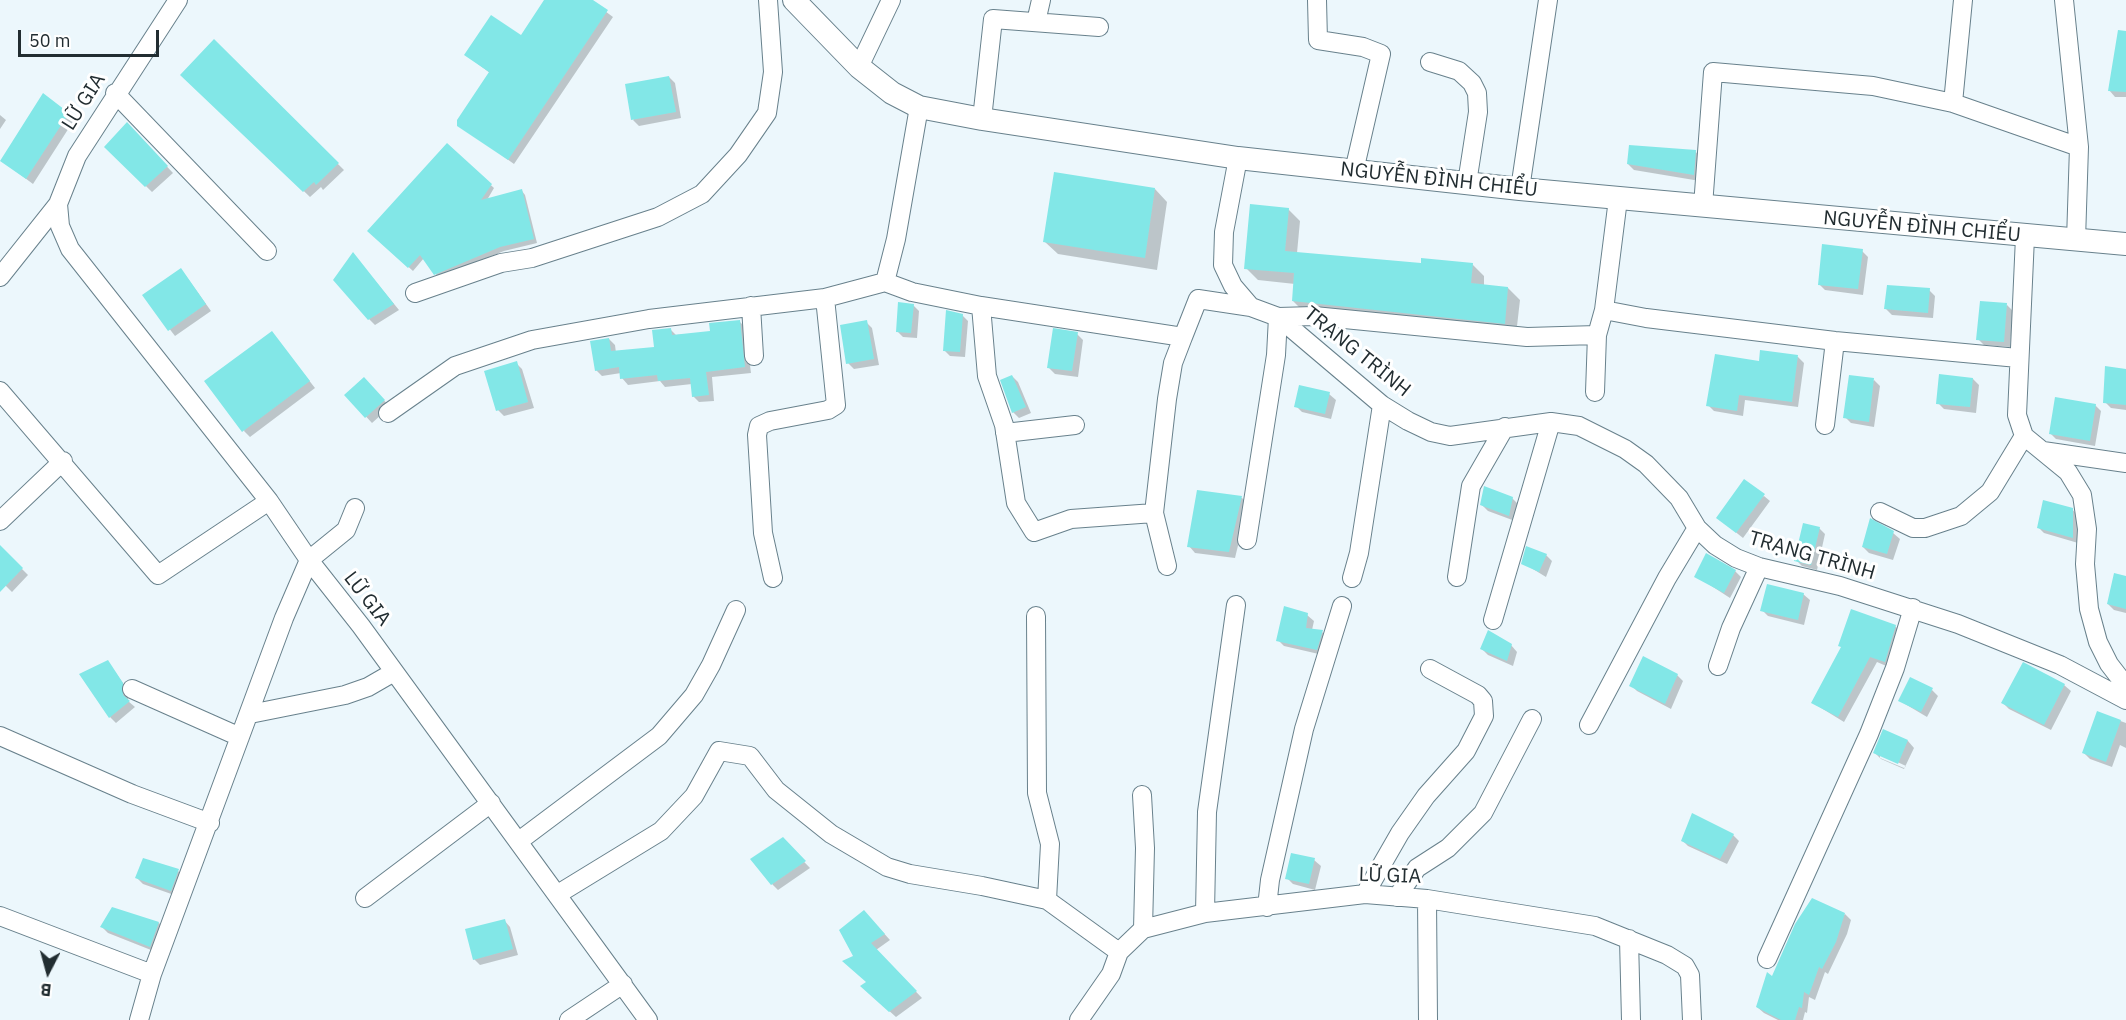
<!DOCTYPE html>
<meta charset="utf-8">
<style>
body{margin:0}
#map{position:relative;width:2126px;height:1020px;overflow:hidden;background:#ecf7fc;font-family:"IBM Plex Sans",sans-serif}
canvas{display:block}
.north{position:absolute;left:18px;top:942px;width:60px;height:60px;-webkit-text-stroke:4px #fff;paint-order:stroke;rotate:186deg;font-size:16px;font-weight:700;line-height:24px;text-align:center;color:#222d31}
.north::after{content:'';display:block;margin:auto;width:21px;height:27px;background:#222d31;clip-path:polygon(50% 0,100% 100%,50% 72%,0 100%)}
.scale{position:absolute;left:18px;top:30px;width:141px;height:27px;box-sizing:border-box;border:3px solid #222d31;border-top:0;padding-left:8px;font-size:18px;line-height:21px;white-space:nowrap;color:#222d31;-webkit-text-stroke:4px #fff;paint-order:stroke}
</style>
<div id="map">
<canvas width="2126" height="1020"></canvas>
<div class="north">B</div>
<div class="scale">50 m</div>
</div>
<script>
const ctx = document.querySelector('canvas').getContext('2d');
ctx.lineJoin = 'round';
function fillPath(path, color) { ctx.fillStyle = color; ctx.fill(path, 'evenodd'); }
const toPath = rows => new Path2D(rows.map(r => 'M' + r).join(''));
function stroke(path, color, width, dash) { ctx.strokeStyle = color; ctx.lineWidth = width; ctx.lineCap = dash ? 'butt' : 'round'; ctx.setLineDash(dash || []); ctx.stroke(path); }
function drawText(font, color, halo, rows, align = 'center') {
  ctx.font = font + ' "IBM Plex Sans",sans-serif'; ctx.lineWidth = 6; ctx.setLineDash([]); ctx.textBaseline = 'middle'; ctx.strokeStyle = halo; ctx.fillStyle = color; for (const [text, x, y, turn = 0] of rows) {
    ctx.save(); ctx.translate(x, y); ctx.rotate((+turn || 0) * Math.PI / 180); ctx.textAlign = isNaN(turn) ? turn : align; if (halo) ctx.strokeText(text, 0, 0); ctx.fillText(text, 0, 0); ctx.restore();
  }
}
const shadow = toPath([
 [546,0,590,0,613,17,514,164,459,125,490,73,466,55,521,37],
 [214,41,344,170,323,190,321,187,310,197,183,75],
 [2126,55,2126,97,2115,97,2109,90],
 [669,77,675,83,681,118,639,126,633,120],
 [68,114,74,120,33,184,2,161],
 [0,115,6,120,0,129],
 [127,124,173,173,152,192,106,147],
 [447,145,494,188,487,200,522,191,525,195,537,243,504,251,438,277,424,258,413,271,369,231],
 [1695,151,1701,158,1700,181,1634,170,1628,164],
 [1155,189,1167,202,1157,270,1058,254,1045,242],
 [1288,209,1300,221,1297,253,1422,264,1472,264,1484,276,1484,286,1508,288,1520,300,1516,335,1305,313,1293,301,1295,284,1258,280,1246,268],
 [1862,251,1868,257,1863,295,1825,290,1819,284],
 [353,254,399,310,375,325,369,319],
 [186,276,211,311,175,336,144,296],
 [1929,290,1935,296,1933,318,1892,315,1886,309],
 [913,305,919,311,917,338,903,337,897,331],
 [2007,305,2013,311,2010,347,1984,345,1978,339],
 [962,315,968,321,965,357,950,356,944,350],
 [739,321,745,327,751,373,712,377,714,401,699,402,693,396,692,384,665,387,660,381,628,385,622,378,621,373,602,376,596,370,609,339,615,345,616,353,656,349,670,329,676,335,712,332],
 [866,322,872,328,879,365,854,369,848,363],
 [272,333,315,388,250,437,244,431],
 [1077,334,1083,340,1078,377,1055,374,1049,368],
 [1798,357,1804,363,1798,407,1745,400,1743,416,1714,411,1708,405,1760,363],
 [516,363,522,369,534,408,504,416,498,410],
 [2126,371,2126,410,2111,408,2105,402],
 [1012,376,1018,382,1031,413,1019,418,1013,412],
 [1973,379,1979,385,1976,413,1944,409,1938,403],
 [1874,380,1880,386,1874,427,1851,423,1845,417],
 [370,385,390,407,372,423,346,395],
 [1329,394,1336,400,1331,419,1302,412,1296,406],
 [2095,405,2101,411,2095,446,2056,439,2050,433],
 [1198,492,1242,498,1248,504,1235,558,1195,553,1189,546],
 [1764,496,1770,501,1743,538,1718,518],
 [1512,498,1518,504,1515,521,1488,511,1482,505],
 [2072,509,2078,516,2078,543,2044,533,2038,527],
 [1819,528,1825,534,1817,570,1802,566,1796,560],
 [1893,533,1900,539,1893,560,1869,553,1863,547],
 [0,547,28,575,12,592,0,580],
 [1546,555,1552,561,1546,577,1523,563],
 [1735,571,1741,577,1730,598,1696,576],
 [2126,578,2126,613,2114,610,2108,604],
 [1803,594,1810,600,1804,625,1768,616,1762,610],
 [1307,615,1314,621,1312,630,1322,632,1328,638,1323,655,1284,646,1278,640],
 [1895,626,1901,632,1891,668,1877,662,1844,722,1813,703],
 [1511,645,1517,652,1513,666,1488,655,1482,649],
 [108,662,128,690,128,701,135,707,116,723,110,717],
 [2023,664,2064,685,2071,691,2051,730,2009,709,2003,703],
 [1677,675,1683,681,1671,709,1637,691,1631,685],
 [1932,690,1938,696,1927,717,1900,701],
 [2098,713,2126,723,2126,748,2120,745,2112,767,2090,759,2084,753],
 [1884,731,1908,741,1914,748,1904,769,1881,759,1875,753],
 [1880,754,1906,766,1904,768,1880,758],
 [1733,835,1739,841,1727,864,1688,846,1682,840],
 [782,839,810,868,778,890,772,884],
 [1314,860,1321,866,1315,890,1293,884,1287,878],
 [178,871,184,877,177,896,143,884,137,878],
 [1845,914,1851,920,1847,934,1828,974,1825,972,1815,1000,1809,997,1807,1013,1805,1012,1803,1020,1778,1020,1764,1013,1757,1007,1773,978],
 [870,918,890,940,876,950,922,998,896,1017,868,992,868,982,855,956],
 [504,920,510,927,518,955,480,965,474,959],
 [159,923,165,929,156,952,108,933,102,927]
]);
const building = toPath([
 [544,0,593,0,608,10,508,160,457,126,457,120,489,72,464,55,491,15,521,35],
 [2118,30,2126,31,2126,92,2108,91],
 [214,39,339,163,316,185,314,182,303,192,180,75],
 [669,76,676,112,631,120,625,84],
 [43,93,69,113,26,179,0,161],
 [127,122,168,166,145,187,104,147],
 [447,143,492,184,481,200,522,189,534,239,500,247,434,275,420,255,408,268,367,231],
 [1629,145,1696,150,1694,175,1627,164],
 [1054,172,1155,188,1145,258,1043,242],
 [1250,204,1289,208,1285,251,1421,263,1421,258,1473,263,1471,283,1508,287,1505,324,1292,301,1294,273,1244,269],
 [1822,244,1863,249,1858,289,1818,285],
 [353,252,394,304,368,320,333,280],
 [181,268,206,304,168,331,142,295],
 [1887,285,1930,288,1928,313,1884,309],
 [1980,301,2007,303,2004,342,1976,340],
 [898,302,914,304,911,333,896,332],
 [946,310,963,314,960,352,943,351],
 [740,320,745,367,706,372,709,395,692,397,690,378,658,381,657,375,620,379,619,367,595,371,590,341,609,338,611,351,654,347,652,330,671,328,672,335,710,331,709,323],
 [867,320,874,359,846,364,840,325],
 [1053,328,1078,332,1072,371,1047,368],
 [272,331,310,381,242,432,204,381],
 [1760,350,1798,355,1792,402,1739,395,1737,411,1706,406,1715,354,1759,361],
 [517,361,528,402,496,411,484,371],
 [2105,366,2126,369,2126,405,2103,403],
 [1939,374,1973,378,1970,407,1936,404],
 [1012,375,1026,407,1012,413,1000,380],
 [1849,375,1874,378,1869,422,1843,418],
 [364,377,385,400,365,418,344,395],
 [1299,385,1330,392,1325,414,1294,407],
 [2055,397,2096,404,2090,441,2049,434],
 [1744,479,1765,494,1736,533,1716,518],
 [1484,486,1513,497,1509,516,1480,505],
 [1197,490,1242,496,1229,552,1187,547],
 [2043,500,2073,508,2073,538,2037,528],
 [1870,518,1894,531,1887,554,1862,547],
 [1803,523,1820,527,1811,565,1794,561],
 [0,545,23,568,0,592],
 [1526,546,1547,554,1539,572,1521,564],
 [1706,553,1736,570,1724,593,1694,577],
 [2114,573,2126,576,2126,609,2107,604],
 [1767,584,1804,593,1798,620,1760,611],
 [1284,606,1308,613,1306,628,1323,630,1317,650,1276,641],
 [1851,609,1896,625,1885,662,1870,657,1838,717,1811,703,1841,647,1838,646],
 [1488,630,1512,644,1507,661,1480,649],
 [1643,656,1678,674,1665,704,1629,686],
 [108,660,123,683,123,695,130,701,109,718,79,674],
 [2023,662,2065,684,2044,725,2001,703],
 [1910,677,1933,688,1921,712,1898,701],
 [2097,711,2121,720,2106,762,2082,753],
 [1883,729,1908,740,1898,764,1873,753],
 [1692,813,1734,834,1720,859,1681,841],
 [783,837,806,861,771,885,750,859],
 [1291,853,1315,858,1309,884,1285,879],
 [143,858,179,869,171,891,135,878],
 [1812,898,1845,913,1836,942,1822,969,1819,967,1809,995,1804,992,1802,1008,1799,1007,1795,1020,1781,1020,1756,1007,1767,972,1772,976,1795,924],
 [112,907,159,922,150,947,100,927],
 [864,910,885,934,871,943,917,991,889,1012,860,986,866,982,842,961,853,956,839,930],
 [505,919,513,949,473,960,465,929]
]);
const minor = toPath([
 [178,0,77,156,58,204,60,226,70,249,269,501,309,560,361,626,648,1020],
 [1317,0,1318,40,1363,47,1381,54,1354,171],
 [2064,0,2079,147,2076,240],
 [1036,22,1041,0],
 [1430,62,1459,71,1472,83,1477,93,1478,112,1467,183],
 [859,67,891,0],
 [115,93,267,251],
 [1953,103,1963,0],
 [982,119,993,19,1099,27],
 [1238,158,1224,232,1223,265,1233,286,1251,307,1278,317,1382,405,1408,421,1431,432,1450,436,1551,422,1579,426,1625,449,1646,464,1679,498,1697,528,1715,545,1736,558,1759,567,1840,586,1958,624,2060,665,2126,700],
 [1520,189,1548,0],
 [1703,206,1713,72,1873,86,1953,103,2079,147],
 [2025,237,2017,415,2024,436,2068,472,2082,495,2087,529,2085,564,2089,609,2098,642,2109,664,2126,686],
 [0,277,58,204],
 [885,282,912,292,981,306,1183,337,1198,299,1251,307],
 [415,293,501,263,532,258,658,217,702,194,738,155,767,113,773,72,768,0],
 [751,306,754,356],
 [981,306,987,376,1004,425,1016,503,1034,532,1071,519,1154,513],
 [1604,310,1646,318,1835,341,2018,358],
 [0,391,158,575,269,501],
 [1595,392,1597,335,1604,310,1618,199],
 [388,413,455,366,532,340,649,319,825,298,885,282,896,239,919,107],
 [1825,425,1835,341],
 [1005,433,1075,425],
 [2043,451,2126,463],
 [1880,512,1913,528,1925,528,1961,516,1990,492,2024,436],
 [0,521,63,461],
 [1247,540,1276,355,1278,317,1314,316,1527,337,1597,335],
 [1167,566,1154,513,1167,399,1173,363,1183,337],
 [1457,577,1471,486,1505,427],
 [773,578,763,533,757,435,759,426,770,421,828,410,836,405,825,298],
 [1352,578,1359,553,1382,405],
 [1036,616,1037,793,1050,844,1047,900],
 [1493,620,1551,422],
 [1718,666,1731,628,1759,567],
 [132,689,240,737],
 [250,714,345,695,368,687,394,672],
 [1589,725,1667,578,1697,528],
 [0,736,132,794,210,823],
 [1142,795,1145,848,1143,929],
 [519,841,659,736,694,695,711,665,736,610],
 [558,894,661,831,694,796,719,751,750,756,776,790,831,834,887,867,910,874,982,886,1047,900,1119,952],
 [1365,894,1400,833,1426,796,1466,751,1484,716,1483,701,1478,695,1430,669],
 [1397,897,1417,868,1448,848,1483,813,1532,719],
 [365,898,491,803],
 [1427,899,1428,1020],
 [1267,907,1270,880,1304,729,1342,606],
 [1205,913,1207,812,1236,605],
 [0,916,152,974],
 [1629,939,1631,1020],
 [1767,959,1869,734,1895,668,1913,608],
 [139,1020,152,974,284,618,309,560,346,530,355,508],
 [569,1020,623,984],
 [1079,1020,1111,974,1119,952,1143,929,1205,913,1365,894,1427,899,1595,926,1667,955,1685,966,1690,975,1692,1020]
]);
const major = toPath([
 [794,0,859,67,892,93,919,107,982,119,1238,158,1520,189,2126,244]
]);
const streetNames = [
 ["LỮ GIA",84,102,-58],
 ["NGUYỄN ĐÌNH CHIỂU",1439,180,6],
 ["NGUYỄN ĐÌNH CHIỂU",1922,227,5],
 ["TRẠNG TRÌNH",1357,352,39],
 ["TRẠNG TRÌNH",1812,556,16],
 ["LỮ GIA",367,599,52],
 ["LỮ GIA",1390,876,2]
];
fillPath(shadow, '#0003');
fillPath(building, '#82e7e7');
stroke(minor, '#68818c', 20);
stroke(major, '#68818c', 24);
stroke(minor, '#fff', 18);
stroke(major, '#fff', 22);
drawText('20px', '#222d31', '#fff', streetNames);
</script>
